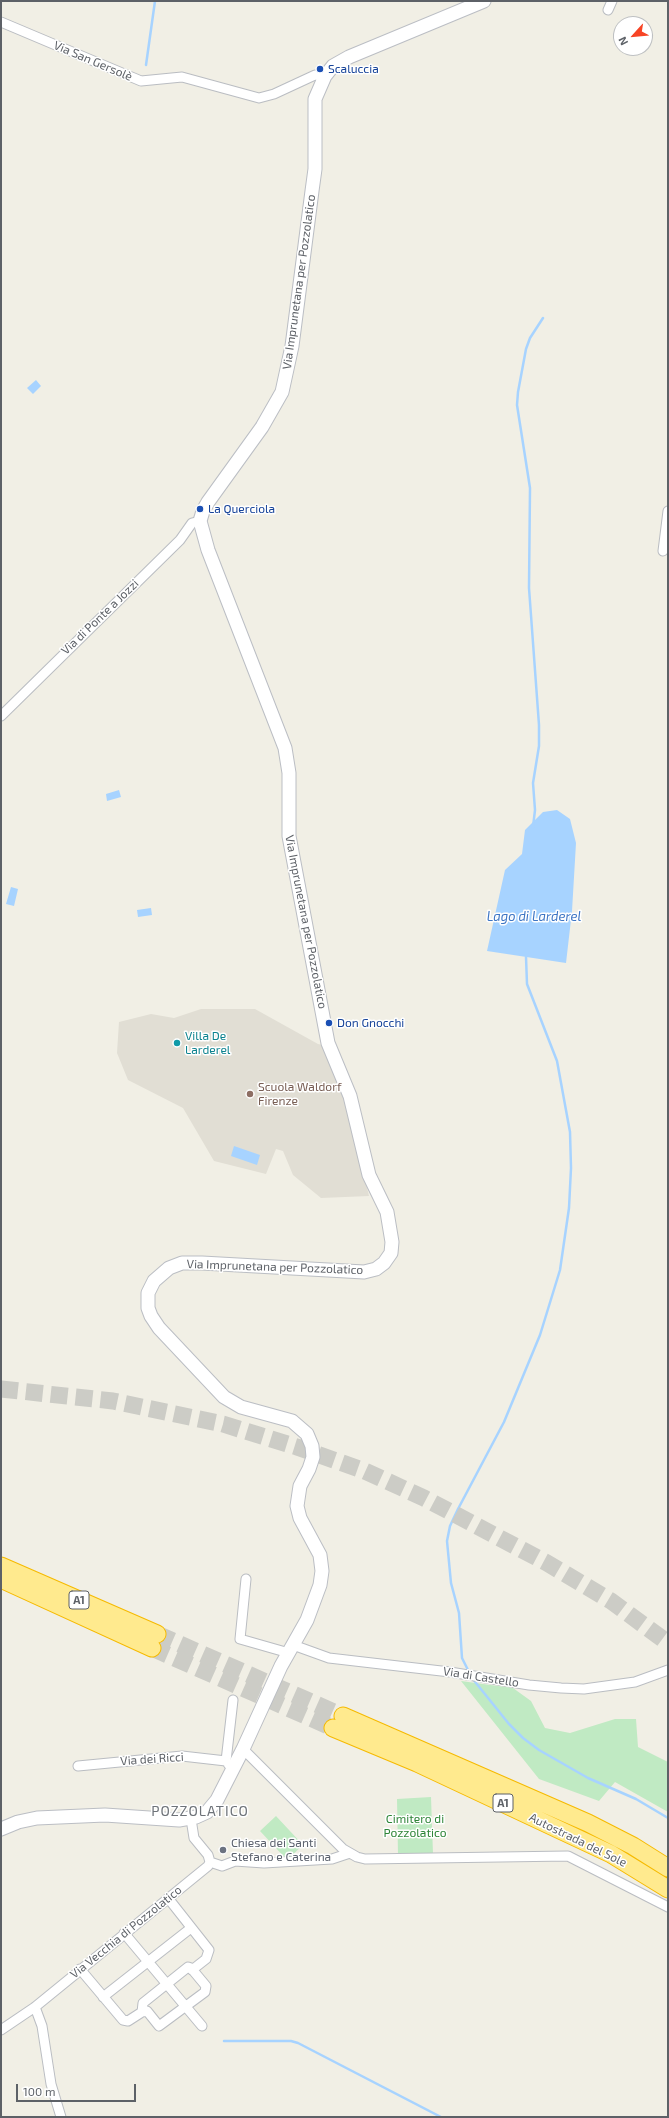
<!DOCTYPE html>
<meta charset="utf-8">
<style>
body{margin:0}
#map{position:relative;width:669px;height:2118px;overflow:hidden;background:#f1efe5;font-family:"Exo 2",sans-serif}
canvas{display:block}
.frame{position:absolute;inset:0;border:2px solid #5d6167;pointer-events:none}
.north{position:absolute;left:613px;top:16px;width:40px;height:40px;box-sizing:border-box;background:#fff;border:1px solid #bec0c2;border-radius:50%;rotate:243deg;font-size:11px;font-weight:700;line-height:16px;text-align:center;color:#5d6167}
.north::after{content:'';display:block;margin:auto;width:14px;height:18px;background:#f74425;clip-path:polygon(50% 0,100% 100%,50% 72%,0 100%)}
.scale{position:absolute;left:16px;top:2084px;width:120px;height:18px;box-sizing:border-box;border:2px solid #5d6167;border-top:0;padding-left:5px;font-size:12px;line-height:14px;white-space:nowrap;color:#5d6167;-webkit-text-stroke:3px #fff;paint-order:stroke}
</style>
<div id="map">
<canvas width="669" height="2118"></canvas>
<div class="frame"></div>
<div class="north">N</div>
<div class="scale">100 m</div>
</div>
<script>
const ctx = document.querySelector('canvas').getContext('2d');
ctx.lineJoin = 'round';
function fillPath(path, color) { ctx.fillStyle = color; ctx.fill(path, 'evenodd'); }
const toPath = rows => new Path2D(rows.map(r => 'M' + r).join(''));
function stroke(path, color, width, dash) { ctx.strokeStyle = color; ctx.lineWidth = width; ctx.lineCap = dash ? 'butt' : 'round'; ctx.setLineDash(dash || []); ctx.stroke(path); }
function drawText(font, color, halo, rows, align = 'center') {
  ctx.font = font + ' "Exo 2",sans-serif'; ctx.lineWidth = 3; ctx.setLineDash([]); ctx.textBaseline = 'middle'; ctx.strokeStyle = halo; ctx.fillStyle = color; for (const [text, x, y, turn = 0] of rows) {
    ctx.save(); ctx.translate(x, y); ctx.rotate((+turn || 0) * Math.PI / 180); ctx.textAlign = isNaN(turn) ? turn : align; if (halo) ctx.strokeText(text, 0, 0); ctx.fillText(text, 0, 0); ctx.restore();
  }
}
const education = toPath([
 [201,1009,255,1009,318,1044,327,1046,341,1081,369,1196,321,1198,293,1175,283,1151,276,1149,266,1174,214,1161,183,1108,128,1080,117,1053,119,1022,151,1014,174,1018]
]);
const green = toPath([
 [461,1681,513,1688,531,1701,545,1728,570,1733,615,1719,636,1719,638,1747,668,1762,668,1812,615,1782,599,1801,539,1779],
 [431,1797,433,1854,398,1855,397,1799],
 [276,1816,303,1845,287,1860,260,1831]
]);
const water = toPath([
 [36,380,41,386,33,394,27,388],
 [119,790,121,797,107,801,106,794],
 [557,810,570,819,576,843,572,911,566,963,487,951,505,870,522,854,525,830,543,812],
 [11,887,18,889,14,906,6,904],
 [151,908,152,915,138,917,137,910],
 [234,1146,260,1155,257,1165,231,1156]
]);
const stream = toPath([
 [146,65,155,1],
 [533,827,535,810,533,783,539,746,539,725,529,588,530,488,517,405,518,392,526,349,530,338,543,318],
 [469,1672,462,1658,459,1613,451,1583,447,1541,450,1526,458,1509,504,1422,540,1335,560,1270,569,1208,571,1168,570,1132,557,1061,527,984,526,957],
 [472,1678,509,1724,523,1738,539,1750,588,1778,636,1799,668,1818],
 [224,2041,291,2041,298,2043,441,2117]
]);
const highwayTunnel = toPath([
 [1,1389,113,1401,223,1424,297,1447,365,1471,424,1498,547,1563,611,1601,668,1643],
 [157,1634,343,1716],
 [152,1648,333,1728]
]);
const street = toPath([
 [608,10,612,1],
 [1,22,141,81,182,77,259,98,274,94,315,75,325,76],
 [663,551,668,511],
 [1,716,180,540,192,523,200,521],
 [246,1579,240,1639,289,1653],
 [293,1645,329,1658,450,1672,529,1685,561,1688,584,1689,635,1682,668,1670],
 [243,1749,343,1849,357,1857,365,1859,568,1856,668,1907],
 [229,1765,226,1761,233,1700],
 [78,1766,182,1756,226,1761],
 [210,1862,222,1866,235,1861,264,1863,332,1859,350,1853],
 [168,1898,209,1950,206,1959,192,1970],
 [124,1933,202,2026],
 [80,1969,123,2020,128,2021,142,2012,147,2011,159,2026,205,1992,206,1986,191,1968,188,1967,143,2003,142,2012],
 [103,1997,191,1928],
 [35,2007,42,2026,51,2084,61,2117],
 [1,2030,35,2007,208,1866,210,1862,208,1855,194,1838,191,1819]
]);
const secondary = toPath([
 [1,1829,18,1822,37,1818,105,1815,179,1820,196,1817,207,1812,217,1800,243,1749,281,1666,307,1620,320,1585,322,1571,320,1555,300,1518,297,1506,300,1486,309,1469,313,1457,312,1446,307,1434,292,1421,241,1407,224,1397,159,1328,151,1316,148,1308,148,1293,154,1281,169,1268,182,1263,202,1263,364,1272,376,1269,384,1263,391,1253,392,1242,387,1212,369,1175,350,1096,328,1043,289,836,289,773,285,748,208,550,200,521,203,511,208,502,262,427,282,392,292,346,312,191,315,169,315,99,325,76,333,66,349,57,484,1]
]);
const highway = toPath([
 [1,1566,157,1634],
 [1,1579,152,1648],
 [343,1716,588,1823,633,1846,668,1868],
 [333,1728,417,1763,611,1854,668,1889]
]);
const markers = [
 [320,69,4,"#1a4fb4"],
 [200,509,4,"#1a4fb4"],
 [329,1023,4,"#1a4fb4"],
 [177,1043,4,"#0f9aa8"],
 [250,1094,4,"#8d6e63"],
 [223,1850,4,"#6b7280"]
];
const shields = [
 [79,1600,20],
 [503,1803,20]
];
const shieldNames = [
 ["A1",79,1600],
 ["A1",503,1803]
];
const streetNames = [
 ["Via San Gersolè",93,61,23],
 ["Via Imprunetana per Pozzolatico",299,282,-82],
 ["Via di Ponte a Jozzi",100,617,-44],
 ["Via Imprunetana per Pozzolatico",306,922,79],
 ["Via Imprunetana per Pozzolatico",275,1267,2],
 ["Via di Castello",481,1677,9],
 ["Via dei Ricci",152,1759,-4],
 ["Autostrada del Sole",578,1840,26],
 ["Via Vecchia di Pozzolatico",126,1932,-39]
];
const transitNames = [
 ["Scaluccia",328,69],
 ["La Querciola",208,509],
 ["Don Gnocchi",337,1023]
];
const cultureNames = [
 ["Villa De",185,1036],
 ["Larderel",185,1050]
];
const educationNames = [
 ["Scuola Waldorf",258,1087],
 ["Firenze",258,1101]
];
const parkNames = [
 ["Cimitero di",415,1819],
 ["Pozzolatico",415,1833]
];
const worshipNames = [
 ["Chiesa dei Santi",231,1843],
 ["Stefano e Caterina",231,1857]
];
const waterNames = [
 ["Lago di Larderel",534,917]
];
const quarterNames = [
 ["POZZOLATICO",200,1811]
];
fillPath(education, '#e1ded4');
fillPath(green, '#c0eac3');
fillPath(water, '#a7d3ff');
stroke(stream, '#a7d3ff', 2.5);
stroke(highwayTunnel, '#ccccc6', 17, [17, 8]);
stroke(street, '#babdc2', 11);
stroke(secondary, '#bbbec4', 15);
stroke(highway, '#f6ba00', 19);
stroke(street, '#fff', 9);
stroke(secondary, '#fff', 13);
stroke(highway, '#ffea8e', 17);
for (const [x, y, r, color] of markers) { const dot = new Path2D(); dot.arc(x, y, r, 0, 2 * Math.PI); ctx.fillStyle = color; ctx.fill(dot); stroke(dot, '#fff', 1.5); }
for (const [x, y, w] of shields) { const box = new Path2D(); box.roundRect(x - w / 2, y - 9, w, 18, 3); ctx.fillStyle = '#fff'; ctx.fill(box); stroke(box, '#5d6167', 1); }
drawText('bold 11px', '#5d6167', null, shieldNames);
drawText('12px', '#5d6167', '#fff', streetNames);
drawText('12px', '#164399', '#fff', transitNames, 'left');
drawText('12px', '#0d838f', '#fff', cultureNames, 'left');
drawText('12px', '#785e54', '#fff', educationNames, 'left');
drawText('12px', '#2e8538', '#fff', parkNames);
drawText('12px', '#5b616d', '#fff', worshipNames, 'left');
drawText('italic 13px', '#3d75c4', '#fff', waterNames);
ctx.letterSpacing = '1px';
drawText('14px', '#6e7379', '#fff', quarterNames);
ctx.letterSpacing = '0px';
</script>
